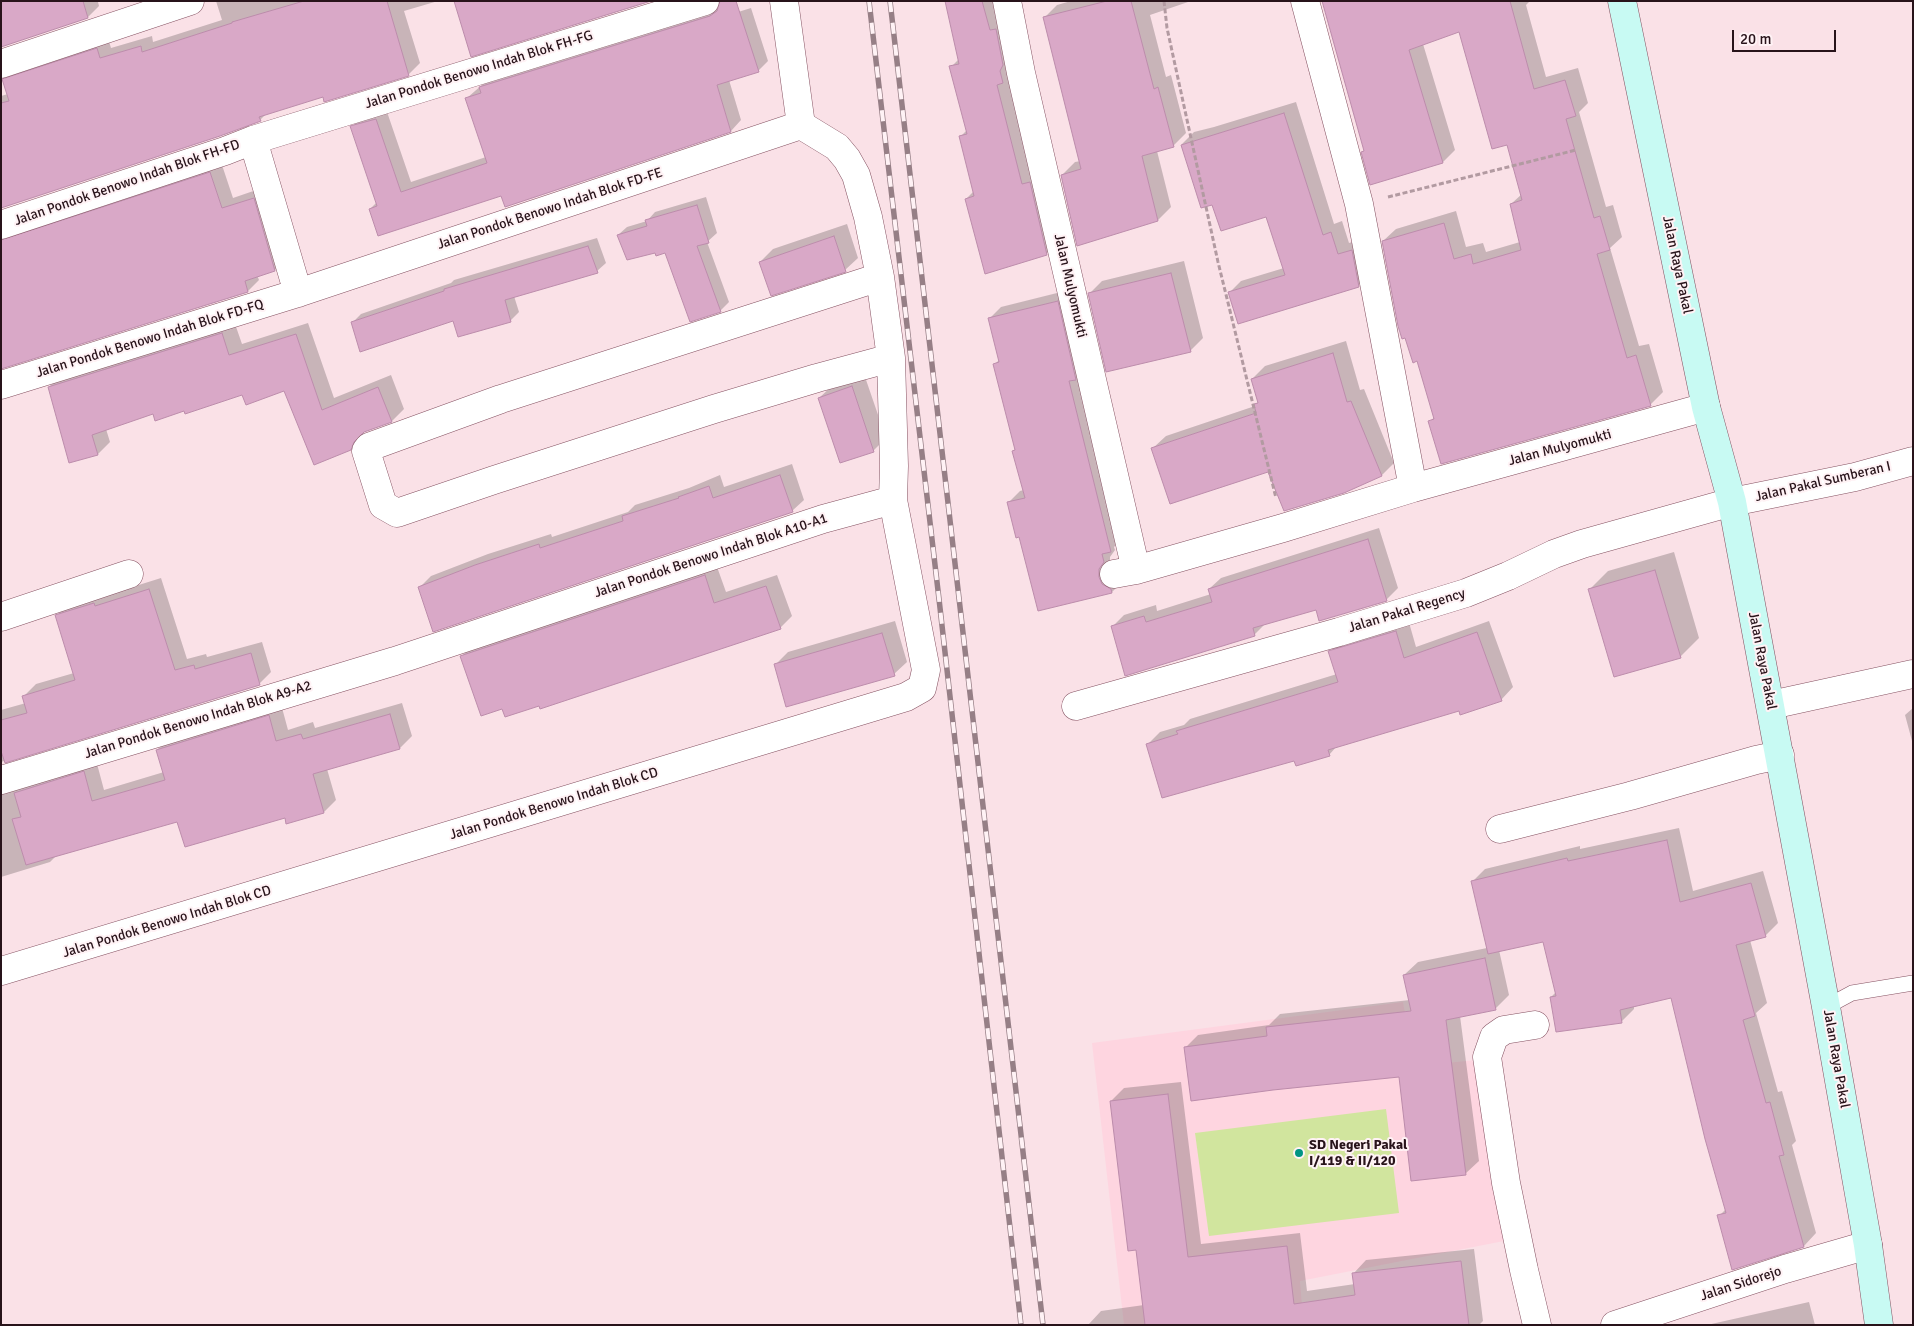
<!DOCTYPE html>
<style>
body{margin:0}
#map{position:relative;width:1914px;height:1326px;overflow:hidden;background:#fae1e7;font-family:Signika,sans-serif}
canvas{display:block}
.frame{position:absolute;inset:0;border:2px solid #28131a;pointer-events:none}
.scale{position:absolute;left:1732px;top:30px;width:104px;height:22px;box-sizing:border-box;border:2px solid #28131a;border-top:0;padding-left:6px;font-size:15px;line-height:18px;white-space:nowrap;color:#28131a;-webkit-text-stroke:4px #fff2f5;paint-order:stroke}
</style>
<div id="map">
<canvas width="1914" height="1326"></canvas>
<div class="frame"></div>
<div class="scale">20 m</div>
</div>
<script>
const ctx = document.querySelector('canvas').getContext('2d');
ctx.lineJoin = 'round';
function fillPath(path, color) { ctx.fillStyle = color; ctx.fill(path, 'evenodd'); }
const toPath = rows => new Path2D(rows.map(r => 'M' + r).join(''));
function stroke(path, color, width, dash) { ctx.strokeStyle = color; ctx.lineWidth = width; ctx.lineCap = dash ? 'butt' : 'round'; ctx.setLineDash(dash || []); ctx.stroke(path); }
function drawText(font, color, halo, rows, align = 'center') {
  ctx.font = font + ' Signika,sans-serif'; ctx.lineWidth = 4; ctx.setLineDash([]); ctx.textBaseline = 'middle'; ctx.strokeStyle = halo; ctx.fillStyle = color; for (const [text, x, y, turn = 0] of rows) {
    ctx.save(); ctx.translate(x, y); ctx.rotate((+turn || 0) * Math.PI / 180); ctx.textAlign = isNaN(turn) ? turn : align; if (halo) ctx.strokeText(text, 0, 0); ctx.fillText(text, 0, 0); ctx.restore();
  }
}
const built = toPath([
 [1403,1002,1415,1066,1476,1060,1509,1240,1300,1281,1302,1306,1171,1325,1124,1325,1092,1043]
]);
const green = toPath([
 [1386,1109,1399,1213,1209,1236,1195,1133]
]);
const shadow = toPath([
 [1,1,100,1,98,2,99,6,88,17],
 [216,1,438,1,404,11,420,63,408,75,324,95,267,113,260,120,1,207,1,96,8,94,3,79,15,68,108,38,111,48,152,36,153,42,222,20],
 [946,1,995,1,1057,243,1046,254,966,199,974,191,960,137,967,130,951,67,959,59],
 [1071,1,1191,1,1150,15,1166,77,1171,75,1186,133,1173,146,1157,151,1171,207,1158,220,1062,175,1075,162,1081,161,1044,18,1057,5],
 [1327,1,1530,1,1526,5,1546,77,1578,68,1588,103,1579,112,1606,207,1613,205,1622,237,1610,248,1639,346,1649,344,1663,392,1650,405,1430,422,1435,416,1383,241,1396,229,1456,211,1466,247,1483,243,1486,252,1520,242,1511,204,1522,194,1508,144,1460,30,1423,44,1455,150,1443,162,1363,152,1365,149],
 [719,7,722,17,751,8,768,61,758,71,729,80,741,120,731,131,506,206,502,195,370,209,377,202,352,127,362,116,386,109,411,182,486,157,467,98,491,77],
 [1296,102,1334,224,1342,221,1349,243,1363,239,1370,274,1358,285,1229,293,1241,281,1284,268,1266,216,1213,203,1202,207,1182,144,1194,132,1214,127],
 [221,162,233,198,265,187,286,259,275,270,257,275,259,280,248,291,1,367,1,225],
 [706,197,717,233,707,242,729,302,720,311,666,251,656,251,618,235,627,227,647,221,655,212],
 [847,224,858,258,845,270,760,262,773,249],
 [597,238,606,263,597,271,514,296,519,312,510,321,454,320,352,323,361,314,451,283,454,280],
 [1184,261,1203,338,1190,351,1089,294,1102,281],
 [1069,290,1122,539,1114,547,1115,550,1110,557,1110,566,1123,581,1112,592,1020,536,1008,503,1020,491,1024,490,1013,452,1016,449,995,364,1000,359,990,318,1001,307],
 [234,321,242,344,308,323,334,398,391,375,404,409,392,421,364,431,363,436,350,449,285,390,243,393,185,409,154,413,106,429,110,442,98,454,49,387,61,375],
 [1346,341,1360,390,1364,389,1394,463,1382,475,1268,470,1153,448,1166,436,1255,406,1259,401,1252,379,1265,366],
 [864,374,886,438,873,451,819,398,832,386],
 [792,464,804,500,792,511,420,587,431,576,488,554,551,534,552,537,628,512,635,505,689,488,720,475,724,487],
 [1379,528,1398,588,1386,600,1317,608,1266,623,1255,634,1126,674,1112,627,1124,615,1156,605,1157,611,1211,594,1209,589,1221,578],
 [1674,552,1699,638,1680,657,1589,590,1608,571],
 [716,564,726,592,777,575,792,616,780,628,540,704,503,708,462,656,473,644],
 [161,578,187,659,206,654,207,657,262,642,271,672,259,684,1,762,1,710,26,703,24,696,36,684,74,673,56,616,68,604,107,595],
 [1408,619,1416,647,1489,621,1513,687,1501,700,1459,709,1337,746,1329,755,1295,759,1147,745,1160,732,1184,725,1190,719,1337,674,1330,652,1342,639],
 [895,621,907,662,894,674,775,665,788,652],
 [402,703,412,736,400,748,327,769,336,800,324,812,286,816,178,821,57,855,50,862,1,877,1,778,96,760,104,790,164,772,157,750,169,738,281,704,288,730,313,722,315,728],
 [1913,708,1913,741,1912,741,1905,715],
 [1679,828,1693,891,1763,871,1778,923,1766,935,1750,940,1767,1003,1756,1013,1778,1092,1782,1091,1796,1141,1792,1145,1816,1233,1804,1246,1719,1216,1726,1209,1672,997,1634,1006,1634,1009,1622,1021,1551,997,1556,992,1544,940,1499,950,1509,995,1495,1009,1460,1016,1479,1161,1465,1174,1400,1075,1185,1048,1198,1035,1269,1025,1280,1014,1410,1000,1404,975,1418,962,1487,948,1472,882,1485,869,1580,846,1580,849],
 [1181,1082,1201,1244,1300,1233,1307,1291,1355,1284,1353,1274,1366,1260,1474,1249,1483,1321,1479,1325,1088,1325,1101,1311,1144,1305,1138,1249,1111,1101,1124,1088],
 [1809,1302,1815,1325,1707,1325]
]);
const building = toPath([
 [1,1,83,1,88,18,1,47,1,1],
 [304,1,387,1,409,76,324,102,323,97,259,117,261,121,220,136,1,208,1,103,9,101,2,79,97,48,100,58,141,46,142,52,232,23,232,22,304,1],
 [454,1,651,1,471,57,454,1],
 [720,1,736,1,759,72,717,85,731,132,505,207,501,196,378,236,369,209,377,206,350,126,376,119,401,192,487,163,465,98,481,93,479,87,710,16,717,11,720,1],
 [945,1,982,1,990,30,996,29,1003,65,1000,71,1003,83,997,85,1022,184,1030,182,1047,255,985,274,965,199,974,196,959,136,967,134,949,66,959,64,945,1],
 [1107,1,1131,1,1154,89,1158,87,1174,147,1142,156,1158,221,1077,246,1061,175,1081,169,1043,17,1107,1],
 [1322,1,1510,1,1534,89,1565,80,1576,116,1566,119,1594,218,1600,216,1610,250,1597,254,1627,358,1636,355,1651,406,1441,464,1428,421,1434,419,1417,361,1413,363,1405,338,1402,339,1398,326,1382,241,1444,223,1454,259,1471,254,1473,264,1521,250,1510,204,1522,200,1507,145,1492,149,1459,32,1409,50,1443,163,1370,185,1361,152,1364,151,1322,1],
 [1284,113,1323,235,1331,232,1338,254,1352,250,1359,287,1238,324,1228,292,1285,275,1266,217,1221,231,1212,205,1201,208,1181,145,1284,113],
 [210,172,222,208,254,198,275,271,245,281,248,292,1,369,1,240,210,172],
 [697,205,709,243,697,246,721,312,690,322,665,253,656,256,655,253,627,260,617,235,647,226,645,220,697,205],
 [834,236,846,272,771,296,759,262,834,236],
 [588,246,598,273,505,300,511,322,458,337,453,321,360,352,351,322,444,291,444,289,588,246],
 [1171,273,1191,352,1106,372,1088,293,1171,273],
 [1058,301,1076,380,1069,381,1111,552,1102,554,1104,562,1099,569,1099,577,1102,584,1111,589,1112,593,1038,611,1019,537,1016,538,1007,502,1025,498,1012,451,1015,450,993,364,999,362,988,318,1058,301],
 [222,333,229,355,296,334,322,410,378,387,392,422,364,432,354,442,351,450,314,465,284,391,246,405,242,395,185,414,184,411,155,421,153,414,92,435,98,455,69,463,48,387,222,333],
 [1333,353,1347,402,1351,401,1382,476,1344,493,1284,511,1268,472,1170,504,1151,448,1256,413,1254,404,1258,403,1251,379,1333,353],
 [852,386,874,452,840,463,818,398,852,386],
 [780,475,793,512,433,632,418,587,475,565,539,544,540,548,623,521,622,516,679,498,678,497,709,486,713,498,780,475],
 [1368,539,1387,601,1319,621,1316,610,1253,628,1255,636,1125,676,1111,626,1144,616,1146,622,1212,602,1208,589,1368,539],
 [1655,570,1681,658,1614,677,1588,589,1655,570],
 [705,575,714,603,766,586,781,629,540,709,539,706,505,717,502,709,481,716,460,656,705,575],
 [149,589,175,670,194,665,195,669,251,653,260,685,5,763,1,751,1,720,27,713,22,696,75,680,55,615,94,603,95,606,149,589],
 [1396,631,1404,658,1477,632,1502,701,1460,715,1459,711,1328,750,1330,756,1296,766,1294,761,1162,798,1146,744,1178,734,1176,731,1338,682,1328,651,1396,631],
 [882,633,895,676,786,707,774,664,882,633],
 [390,714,400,749,313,774,324,813,286,824,285,818,185,847,177,822,26,865,12,819,21,817,14,793,84,771,92,801,165,780,156,750,269,715,276,741,301,734,303,739,390,714],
 [1667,840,1680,902,1751,883,1766,937,1736,945,1755,1016,1743,1020,1766,1103,1770,1102,1784,1155,1779,1156,1804,1247,1732,1270,1717,1215,1726,1213,1705,1139,1671,998,1620,1010,1622,1023,1556,1032,1550,997,1556,996,1543,942,1488,954,1471,881,1567,858,1568,861,1667,840],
 [1485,958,1496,1010,1446,1020,1466,1175,1411,1181,1399,1077,1273,1090,1191,1101,1184,1047,1267,1036,1266,1027,1411,1011,1403,975,1485,958],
 [1168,1094,1188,1257,1287,1246,1294,1304,1355,1295,1352,1273,1461,1261,1469,1325,1145,1325,1136,1250,1128,1251,1110,1101,1168,1094]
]);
const path = toPath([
 [1164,1,1167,28,1218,262,1276,498],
 [1388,197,1576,150]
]);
const service = toPath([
 [1826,1007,1852,993,1913,983]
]);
const minor = toPath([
 [784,1,801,125],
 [1007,1,1021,73,1136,570],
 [1305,1,1359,204,1413,488],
 [1,64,190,1],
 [801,125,837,147,847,159,856,175,868,217,880,277,891,358,817,378,714,409,494,480,397,513,383,505,366,451,369,447,501,399,880,277],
 [253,140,298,293],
 [1,225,225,151,253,140,705,1],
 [1,385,298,293,801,125],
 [1114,574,1136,570,1283,528,1413,488,1706,407],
 [1,617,129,574],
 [1771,705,1913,674],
 [1076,706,1339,632,1466,593,1508,576,1554,554,1582,544,1732,502,1855,477,1913,461],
 [1,780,395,661,823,519,893,500,894,466,891,358],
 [1500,829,1630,796,1756,760,1780,755],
 [1,971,906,697,922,688,926,670,893,500],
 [1535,1025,1504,1030,1494,1037,1487,1057,1506,1183,1524,1270,1537,1325],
 [1615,1325,1785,1269,1868,1245]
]);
const secondary = toPath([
 [1622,1,1706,407,1732,502,1826,1007,1868,1245,1879,1325]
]);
const rail = toPath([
 [869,1,939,599,1021,1325],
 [890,1,1043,1325]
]);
const markers = [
 [1299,1153,5,"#009483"]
];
const streetNames = [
 ["Jalan Pondok Benowo Indah Blok FH-FG",479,70,-17],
 ["Jalan Pondok Benowo Indah Blok FH-FD",127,183,-19],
 ["Jalan Pondok Benowo Indah Blok FD-FE",550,209,-18],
 ["Jalan Raya Pakal",1677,265,78],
 ["Jalan Mulyomukti",1070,286,77],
 ["Jalan Pondok Benowo Indah Blok FD-FQ",150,339,-17],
 ["Jalan Mulyomukti",1560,448,-15],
 ["Jalan Pakal Sumberan I",1823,482,-13],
 ["Jalan Pondok Benowo Indah Blok A10-A1",711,556,-18],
 ["Jalan Pakal Regency",1407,611,-17],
 ["Jalan Raya Pakal",1762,661,79],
 ["Jalan Pondok Benowo Indah Blok A9-A2",198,720,-17],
 ["Jalan Pondok Benowo Indah Blok CD",554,804,-17],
 ["Jalan Pondok Benowo Indah Blok CD",167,922,-17],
 ["Jalan Raya Pakal",1836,1059,80],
 ["Jalan Sidorejo",1741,1284,-18]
];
const poiNames = [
 ["SD Negeri Pakal",1309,1145],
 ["I/119 & II/120",1309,1161]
];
fillPath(built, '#fed5e0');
fillPath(green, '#d1e59e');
fillPath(shadow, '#0003');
fillPath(building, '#d9a8c7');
stroke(building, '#bc8cab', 1);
stroke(service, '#855262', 16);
stroke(minor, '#855262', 29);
stroke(secondary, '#855262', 29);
stroke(path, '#b29aa1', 3, [5, 2.5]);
stroke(service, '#fff', 15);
stroke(minor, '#fff', 28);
stroke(secondary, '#c8faf3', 28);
stroke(rail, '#967f86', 5.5);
stroke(rail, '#fff2f5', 4, [11]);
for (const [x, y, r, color] of markers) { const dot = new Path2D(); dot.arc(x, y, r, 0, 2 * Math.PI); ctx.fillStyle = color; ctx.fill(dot); stroke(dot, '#fff2f5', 2); }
drawText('14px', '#28131a', '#fff2f5', streetNames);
drawText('bold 14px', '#28131a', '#fff2f5', poiNames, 'left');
</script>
